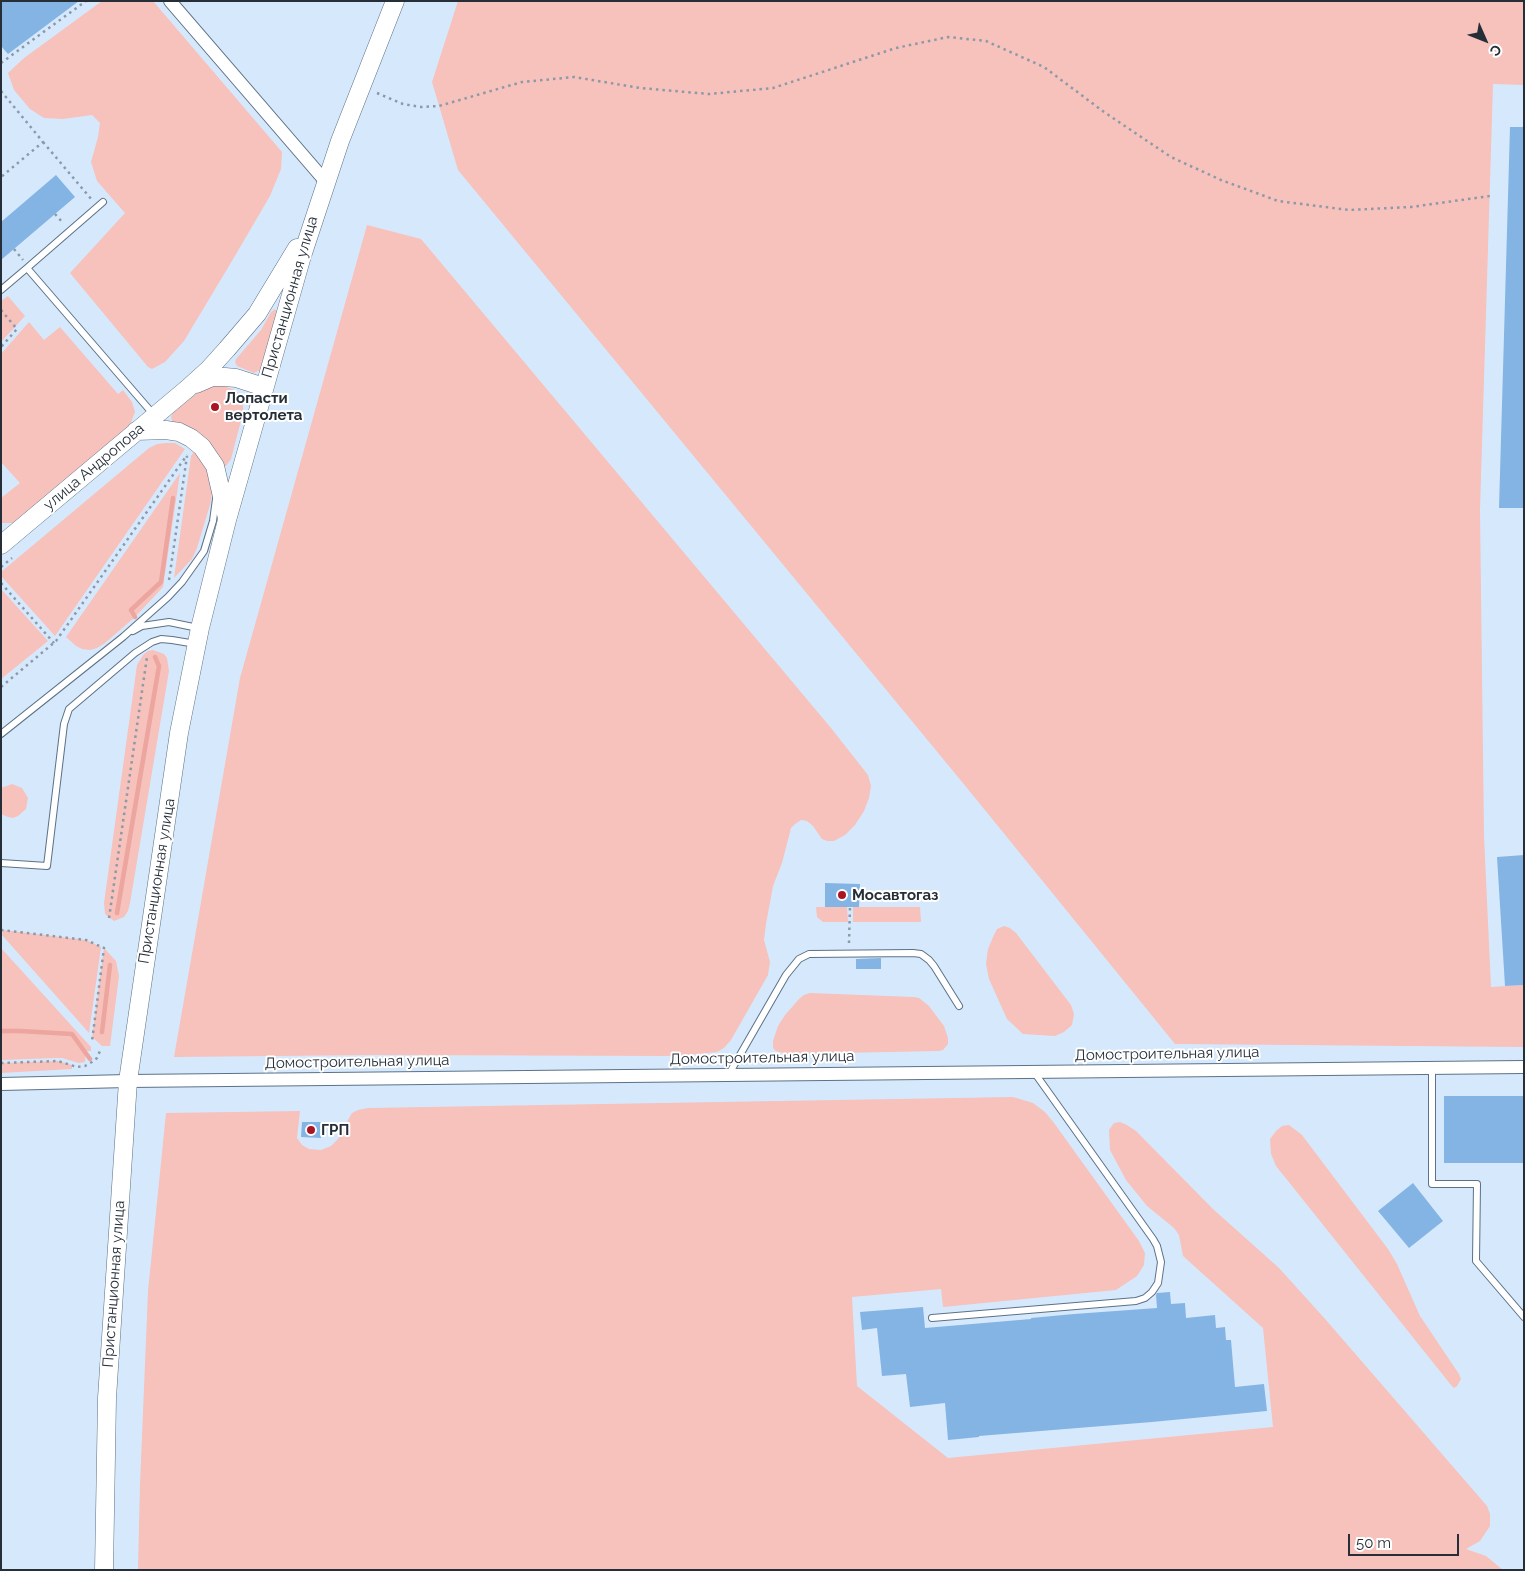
<!DOCTYPE html>
<meta charset="utf-8">
<style>
body{margin:0}
#map{position:relative;width:1525px;height:1571px;overflow:hidden;background:#d6e9fc;font-family:Raleway,sans-serif}
canvas{display:block}
.frame{position:absolute;inset:0;border:2px solid #262f38;pointer-events:none}
.north{position:absolute;left:1460px;top:15px;width:50px;height:50px;-webkit-text-stroke:4px #fff;paint-order:stroke;rotate:134deg;font-size:14px;font-weight:700;line-height:20px;text-align:center;color:#262f38}
.north::after{content:'';display:block;margin:auto;width:18px;height:22px;background:#262f38;clip-path:polygon(50% 0,100% 100%,50% 72%,0 100%)}
.scale{position:absolute;left:1348px;top:1534px;width:111px;height:22px;box-sizing:border-box;border:2px solid #262f38;border-top:0;padding-left:6px;font-size:15px;line-height:18px;white-space:nowrap;color:#262f38;-webkit-text-stroke:4px #fff;paint-order:stroke}
</style>
<div id="map">
<canvas width="1525" height="1571"></canvas>
<div class="frame"></div>
<div class="north">С</div>
<div class="scale">50 m</div>
</div>
<script>
const ctx = document.querySelector('canvas').getContext('2d');
ctx.lineJoin = 'round';
function fillPath(path, color) { ctx.fillStyle = color; ctx.fill(path, 'evenodd'); }
const toPath = rows => new Path2D(rows.map(r => 'M' + r).join(''));
function stroke(path, color, width, dash) { ctx.strokeStyle = color; ctx.lineWidth = width; ctx.lineCap = dash ? 'butt' : 'round'; ctx.setLineDash(dash || []); ctx.stroke(path); }
function drawText(font, color, halo, rows, align = 'center') {
  ctx.font = font + ' Raleway,sans-serif'; ctx.lineWidth = 4; ctx.setLineDash([]); ctx.textBaseline = 'middle'; ctx.strokeStyle = halo; ctx.fillStyle = color; for (const [text, x, y, turn = 0] of rows) {
    ctx.save(); ctx.translate(x, y); ctx.rotate((+turn || 0) * Math.PI / 180); ctx.textAlign = isNaN(turn) ? turn : align; if (halo) ctx.strokeText(text, 0, 0); ctx.fillText(text, 0, 0); ctx.restore();
  }
}
const green = toPath([
 [102,1,153,1,282,152,281,169,270,196,229,266,184,341,165,362,152,369,148,367,70,273,125,213,97,181,91,162,98,137,100,123,92,115,63,119,44,118,30,109,14,90,8,73,24,58],
 [458,1,1524,1,1524,85,1493,84,1480,510,1484,836,1491,987,1524,985,1524,1047,1175,1044,967,788,458,170,432,82],
 [367,225,421,239,831,728,868,775,871,786,869,798,864,811,855,825,845,835,834,841,827,841,822,839,813,826,807,821,801,820,795,824,791,828,782,863,773,886,766,924,764,940,770,962,768,975,731,1040,724,1048,717,1052,678,1056,375,1055,174,1057,240,678],
 [8,296,25,316,1,342,1,301],
 [275,309,278,313,260,370,254,373,237,366,235,362,236,359,261,330,271,312],
 [29,322,44,340,60,327,118,394,123,390,132,402,135,412,130,425,13,523,1,523,1,498,20,483,1,462,1,354],
 [213,385,221,385,235,390,240,395,243,401,243,413,231,459,226,466,224,466,172,421,171,417,173,413,198,392],
 [166,443,175,443,185,449,55,636,1,576,1,572,149,448,157,444],
 [195,450,205,461,212,484,212,494,210,505,197,548,192,559,174,578,191,456],
 [180,473,163,587,135,617,105,643,97,648,90,650,82,649,76,646,66,637],
 [1,589,48,641,1,679],
 [153,650,164,654,167,658,169,671,130,903,128,911,124,917,114,921,105,914,104,903,137,665,143,655,148,651],
 [12,784,22,788,28,798,26,809,18,816,13,818,8,817,1,814,1,788],
 [816,907,847,907,848,922,823,922,817,917],
 [853,907,920,907,921,922,853,922],
 [1004,926,1010,928,1016,933,1071,1005,1074,1014,1072,1025,1064,1032,1055,1036,1023,1034,1007,1019,989,979,986,964,988,949,993,937,997,929],
 [3,930,86,940,101,947,89,1033,2,935],
 [1,948,91,1047,91,1051,86,1051,85,1062,79,1063,62,1058,56,1058,1,1060],
 [104,948,116,961,119,976,110,1046,102,1046,92,1037],
 [810,993,914,997,919,998,929,1006,944,1026,948,1038,948,1044,943,1050,939,1051,787,1054,776,1051,773,1048,773,1041,778,1026,785,1015,799,999,804,995],
 [58,1061,72,1065,72,1069,1,1073,1,1063],
 [1013,1097,1033,1103,1045,1112,1054,1123,1139,1241,1145,1253,1144,1265,1137,1276,1116,1290,943,1307,941,1289,852,1297,857,1386,948,1458,1273,1427,1263,1328,1183,1256,1179,1235,1174,1228,1147,1206,1126,1180,1110,1150,1109,1130,1114,1123,1120,1122,1127,1125,1136,1131,1213,1209,1279,1268,1326,1320,1487,1506,1490,1514,1490,1526,1480,1541,1466,1549,1486,1556,1503,1570,138,1570,140,1484,148,1291,166,1113,300,1111,297,1138,302,1145,309,1149,321,1150,331,1146,338,1139,348,1120,352,1113,358,1110,368,1108],
 [1289,1125,1302,1135,1308,1143,1388,1249,1397,1264,1420,1316,1459,1374,1461,1379,1457,1386,1454,1388,1451,1385,1276,1166,1271,1154,1270,1139,1276,1131,1282,1126]
]);
const stream = toPath([
 [135,617,131,610,161,582,173,498],
 [117,913,159,666,155,657],
 [1,1031,20,1031,72,1034,90,1059],
 [102,1032,110,965]
]);
const building = toPath([
 [1,1,79,1,8,54,1,46],
 [1510,127,1524,127,1524,508,1499,508],
 [56,175,75,197,1,260,1,222],
 [1524,855,1524,985,1505,986,1497,857],
 [825,883,860,884,859,907,825,907],
 [881,958,881,969,856,969,856,959],
 [1444,1096,1524,1096,1524,1163,1444,1163],
 [302,1122,321,1122,321,1138,301,1137],
 [1413,1183,1443,1221,1409,1248,1378,1211],
 [1170,1292,1171,1304,1185,1303,1186,1318,1215,1315,1216,1328,1225,1327,1226,1340,1231,1340,1235,1387,1264,1384,1267,1411,1152,1422,979,1436,979,1437,948,1440,945,1403,910,1407,906,1374,882,1376,877,1328,862,1330,860,1312,923,1307,925,1328,1031,1319,1031,1318,1074,1314,1157,1308,1156,1295,1157,1293]
]);
const path = toPath([
 [1,63,86,1],
 [1,91,43,142,1,177],
 [377,93,403,104,421,107,439,106,522,82,574,77,640,88,709,94,773,88,896,48,948,37,986,41,1044,67,1104,112,1171,157,1221,180,1278,201,1349,210,1411,207,1490,196],
 [43,142,92,200],
 [55,214,63,223],
 [14,249,23,260],
 [1,310,17,329,1,347],
 [1,567,12,558],
 [169,580,187,456],
 [1,583,54,643],
 [1,687,56,641,187,455],
 [109,918,147,657],
 [1,930,86,940,104,948,92,1041],
 [849,943,850,907],
 [1,1063,58,1061,77,1067,85,1066,92,1062,97,1058,100,1051]
]);
const service = toPath([
 [27,268,103,202],
 [1,290,27,268,154,415],
 [133,631,142,626,169,622,198,628],
 [1,734,123,637,168,597,182,582,204,551,213,521,216,499],
 [1,863,47,866,64,724,69,709,135,653,152,642,161,639,172,640,196,644],
 [1432,1068,1432,1184,1477,1184,1476,1261,1524,1317],
 [729,1074,786,975,799,959,809,954,913,953,921,954,929,960,934,966,959,1006],
 [932,1318,1136,1301,1145,1298,1152,1292,1158,1283,1161,1262,1157,1246,1153,1239,1034,1072]
]);
const minor = toPath([
 [170,1,326,182],
 [1,1084,128,1081,1524,1067]
]);
const secondary = toPath([
 [196,384,212,377,225,377,236,378,264,387],
 [136,431,166,430,179,432,191,438,202,447,215,466,227,518],
 [1,545,187,389,208,370,227,349,257,314,297,248],
 [104,1570,107,1398,128,1081,179,733,200,628,227,520,302,256,340,141,395,1]
]);
const markers = [
 [215,407,5,"#aa1523"],
 [842,895,5,"#aa1523"],
 [311,1130,5,"#aa1523"]
];
const streetNames = [
 ["Пристанционная улица",290,297,-74],
 ["улица Андропова",94,467,-40],
 ["Пристанционная улица",157,881,-81],
 ["Домостроительная улица",1167,1054,-1],
 ["Домостроительная улица",762,1058,-1],
 ["Домостроительная улица",357,1062,-1],
 ["Пристанционная улица",114,1284,-86]
];
const poiNames = [
 ["Лопасти",225,398],
 ["вертолета",225,415],
 ["Мосавтогаз",852,895],
 ["ГРП",321,1130]
];
fillPath(green, '#f7c1bc');
stroke(stream, '#eca59f', 4.5);
fillPath(building, '#84b4e3');
stroke(service, '#5c7186', 8);
stroke(minor, '#5c7186', 14);
stroke(secondary, '#5c7186', 19);
stroke(path, '#8b99a8', 2.5, [2.5, 4]);
stroke(service, '#fff', 6);
stroke(minor, '#fff', 12);
stroke(secondary, '#fff', 18);
for (const [x, y, r, color] of markers) { const dot = new Path2D(); dot.arc(x, y, r, 0, 2 * Math.PI); ctx.fillStyle = color; ctx.fill(dot); stroke(dot, '#fff', 2); }
drawText('15px', '#262f38', '#fff', streetNames);
drawText('bold 15px', '#262f38', '#fff', poiNames, 'left');
</script>
